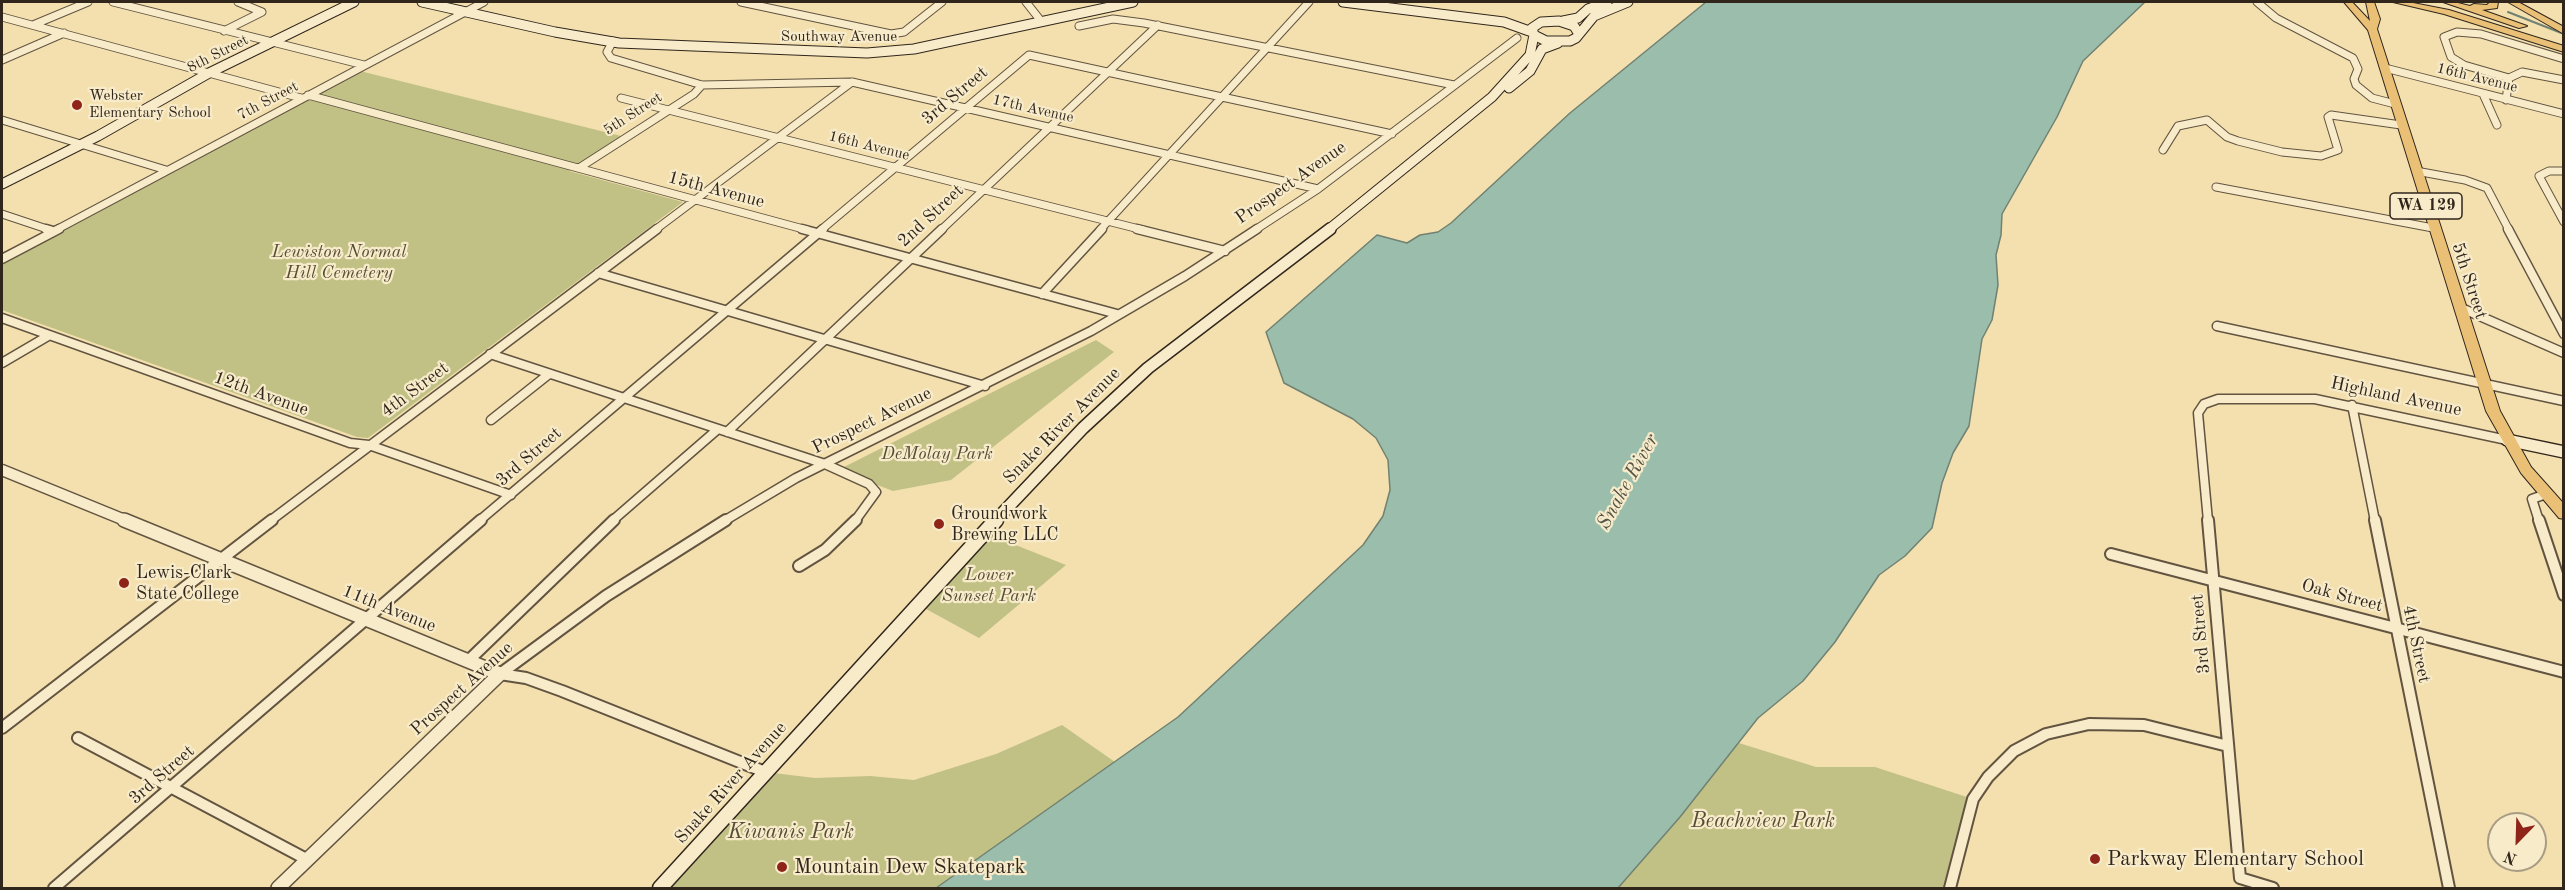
<!DOCTYPE html>
<style>
body{margin:0}
#map{position:relative;width:2565px;height:890px;overflow:hidden;background:#f3e0ae;font-family:"Old Standard TT",serif}
canvas{display:block}
.frame{position:absolute;inset:0;border:3px solid #31261c;pointer-events:none}
.north{position:absolute;left:2487px;top:812px;width:60px;height:60px;box-sizing:border-box;background:#f7ebca;border:2px solid #a89c84;border-radius:50%;rotate:203deg;font-size:16px;font-weight:700;line-height:24px;text-align:center;color:#31261c}
.north::after{content:'';display:block;margin:auto;width:21px;height:27px;background:#8f2418;clip-path:polygon(50% 0,100% 100%,50% 72%,0 100%)}
</style>
<div id="map">
<canvas width="2565" height="890"></canvas>
<div class="frame"></div>
<div class="north">N</div>
</div>
<script>
const ctx = document.querySelector('canvas').getContext('2d');
ctx.lineJoin = 'round';
function fillPath(path, color) { ctx.fillStyle = color; ctx.fill(path, 'evenodd'); }
const toPath = rows => new Path2D(rows.map(r => 'M' + r).join(''));
function stroke(path, color, width, dash) { ctx.strokeStyle = color; ctx.lineWidth = width; ctx.lineCap = dash ? 'butt' : 'round'; ctx.setLineDash(dash || []); ctx.stroke(path); }
function drawText(font, color, halo, rows, align = 'center') {
  ctx.font = font + ' "Old Standard TT",serif'; ctx.lineWidth = 4.5; ctx.setLineDash([]); ctx.textBaseline = 'middle'; ctx.strokeStyle = halo; ctx.fillStyle = color; for (const [text, x, y, turn = 0] of rows) {
    ctx.save(); ctx.translate(x, y); ctx.rotate((+turn || 0) * Math.PI / 180); ctx.textAlign = isNaN(turn) ? turn : align; if (halo) ctx.strokeText(text, 0, 0); ctx.fillText(text, 0, 0); ctx.restore();
  }
}
const green = toPath([
 [360,71,621,136,569,171,683,202,368,438,357,437,2,310,2,264],
 [1096,340,1114,352,951,480,893,491,838,470],
 [993,536,1066,565,979,638,917,604],
 [1062,725,1115,762,936,888,660,888,765,772,815,778,870,776,914,780,996,754],
 [1739,743,1816,767,1875,767,1973,799,1950,888,1618,888]
]);
const water = toPath([
 [1706,2,2145,2,2083,61,2057,117,2002,214,2001,235,1996,255,1998,285,1992,320,1982,339,1969,426,1953,453,1942,483,1932,528,1905,556,1879,575,1835,642,1803,681,1758,718,1680,817,1618,888,936,888,1178,717,1363,545,1383,516,1390,490,1388,460,1376,438,1353,419,1284,383,1266,332,1377,235,1407,243,1420,235,1438,232,1451,223,1570,113,1706,2]
]);
const stream = toPath([
 [2508,12,2564,34]
]);
const minorFar2 = toPath([
 [113,2,364,65],
 [741,2,891,34,904,32,942,2],
 [1026,2,1041,21],
 [2257,2,2276,18,2353,58,2358,69,2354,79,2356,85,2372,98,2395,104],
 [2,17,301,98],
 [33,25,88,2],
 [1079,26,1113,19,1144,23,1454,85],
 [224,31,262,12,238,2],
 [613,41,607,52,611,58,702,85],
 [2564,59,2481,34,2457,32,2444,37,2451,57,2464,65,2509,78,2522,72,2564,80],
 [2,60,64,33],
 [2385,68,2564,114],
 [702,85,852,82,1318,189],
 [2483,94,2497,125],
 [308,95,807,230],
 [621,98,1143,230],
 [2506,100,2509,78],
 [2,120,166,170],
 [2163,150,2178,126,2207,120,2227,137,2238,141,2282,152,2321,156,2338,150,2328,117,2331,115,2401,125],
 [579,168,694,94,702,85],
 [2416,171,2465,180,2487,188,2509,230],
 [2564,171,2549,171,2539,176,2564,222],
 [2216,187,2433,228],
 [2,214,50,230],
 [56,230,484,2],
 [655,230,852,82],
 [821,230,1029,55,1392,134],
 [941,230,1158,25],
 [1100,230,1309,2],
 [1255,230,1318,189,1517,38]
]);
const minorFar1 = toPath([
 [46,229,53,231],
 [802,229,1117,314],
 [1137,229,1225,251],
 [2508,229,2564,334],
 [2,259,59,229],
 [598,273,985,386],
 [1042,294,1102,229],
 [2459,307,2564,353],
 [2,318,350,443,369,445,511,495],
 [2217,326,2564,401],
 [490,354,825,464,869,484,876,492,855,521],
 [2,363,48,336],
 [2352,405,2375,521],
 [491,420,549,374],
 [727,432,942,229],
 [270,521,657,229],
 [479,521,823,229],
 [612,521,718,429],
 [724,521,796,478,1091,331,1185,276,1257,229],
 [2208,521,2198,413,2204,404,2218,399,2315,399,2507,440],
 [2539,521,2532,499,2546,494]
]);
const minor = toPath([
 [2208,520,2240,878,2273,888],
 [2375,520,2449,888],
 [2539,520,2564,595],
 [2111,554,2564,672],
 [799,566,825,550,856,520],
 [468,661,614,520],
 [500,674,606,596,726,520],
 [500,674,526,678,562,691,765,772],
 [2,728,272,520],
 [78,738,308,860],
 [54,888,481,520],
 [1950,888,1973,799,1988,777,2014,751,2046,734,2089,724,2144,725,2228,746]
]);
const tertiaryFar1 = toPath([
 [2,470,127,521]
]);
const tertiary = toPath([
 [124,520,500,674,278,888]
]);
const secondaryFar2 = toPath([
 [422,2,555,32,619,43,867,53,914,49,1133,2],
 [1343,2,1504,22,1532,32],
 [1563,21,1578,18,1588,9,1607,2],
 [1579,34,1574,26,1559,21,1541,22,1532,28,1534,35,1546,41,1570,41,1576,38,1594,16,1628,2],
 [1509,88,1530,71,1542,49,1558,43],
 [2,184,98,136,209,73,354,2],
 [1328,230,1492,97,1530,55,1534,35]
]);
const secondaryFar1 = toPath([
 [2507,440,2564,452],
 [995,521,1083,428,1148,368,1330,229]
]);
const secondary = toPath([
 [660,888,996,520]
]);
const primary = toPath([
 [2344,2,2352,2,2370,21,2366,2,2374,2,2380,19,2377,29,2500,411,2531,467,2564,504,2564,519,2559,518,2521,473,2486,411,2368,30,2344,2],
 [2393,2,2408,2,2449,10,2564,46,2564,52,2444,14,2393,2],
 [2443,2,2454,2,2470,6,2474,4,2487,5,2490,2,2498,2,2497,8,2482,10,2527,26,2519,28,2443,2],
 [2508,2,2518,2,2564,27,2564,34,2508,2]
]);
const markers = [
 [77,105,6,"#8f2418"],
 [939,524,6,"#8f2418"],
 [124,583,6,"#8f2418"],
 [2095,859,6,"#8f2418"],
 [782,867,6,"#8f2418"]
];
const farStreetnames = [
 ["Southway Avenue",839,37],
 ["8th Street",218,54,-27],
 ["16th Avenue",2477,78,14],
 ["7th Street",268,101,-28],
 ["17th Avenue",1033,109,13],
 ["5th Street",633,114,-33],
 ["16th Avenue",869,146,14]
];
const farPoinames = [
 ["Webster",89,96],
 ["Elementary School",89,113]
];
const shields = [
 [2426,206,72]
];
const shieldNames = [
 ["WA 129",2426,206]
];
const streetNames = [
 ["3rd Street",955,96,-40],
 ["Prospect Avenue",1291,183,-35],
 ["15th Avenue",716,190,15],
 ["2nd Street",931,216,-43],
 ["5th Street",2469,281,72],
 ["4th Street",415,390,-37],
 ["12th Avenue",261,394,20],
 ["Highland Avenue",2396,397,12],
 ["Prospect Avenue",872,421,-26],
 ["Snake River Avenue",1062,426,-45],
 ["3rd Street",529,457,-41],
 ["Oak Street",2342,596,15],
 ["11th Avenue",389,609,22],
 ["3rd Street",2201,634,-95],
 ["4th Street",2416,644,78],
 ["Prospect Avenue",462,689,-42],
 ["3rd Street",162,775,-41],
 ["Snake River Avenue",731,783,-48]
];
const parkNames = [
 ["Lewiston Normal",339,252],
 ["Hill Cemetery",339,273],
 ["DeMolay Park",937,454],
 ["Lower",989,575],
 ["Sunset Park",989,596]
];
const poiNames = [
 ["Groundwork",951,514],
 ["Brewing LLC",951,535],
 ["Lewis-Clark",136,573],
 ["State College",136,594]
];
const waterNames = [
 ["Snake River",1628,482,-61]
];
const nearParknames = [
 ["Beachview Park",1763,821],
 ["Kiwanis Park",791,832]
];
const nearPoinames = [
 ["Parkway Elementary School",2107,859],
 ["Mountain Dew Skatepark",794,867]
];
fillPath(green, '#c1c186');
fillPath(water, '#9bbdab');
stroke(water, '#718172', 1.5);
stroke(stream, '#718172', 2);
stroke(minorFar2, '#625440', 9);
stroke(minorFar1, '#625440', 11);
stroke(minor, '#625440', 14);
stroke(tertiaryFar1, '#625440', 13);
stroke(tertiary, '#625440', 16);
stroke(secondaryFar2, '#31261c', 11);
stroke(secondaryFar1, '#31261c', 14);
stroke(secondary, '#31261c', 17);
stroke(primary, '#31261c', 2);
stroke(minorFar2, '#f7ebca', 7);
stroke(minorFar1, '#f7ebca', 8);
stroke(minor, '#f7ebca', 10);
stroke(tertiaryFar1, '#f7ebca', 10);
stroke(tertiary, '#f7ebca', 13);
stroke(secondaryFar2, '#f7ebca', 9);
stroke(secondaryFar1, '#f7ebca', 11);
stroke(secondary, '#f7ebca', 14);
fillPath(primary, '#eac077');
for (const [x, y, r, color] of markers) { const dot = new Path2D(); dot.arc(x, y, r, 0, 2 * Math.PI); ctx.fillStyle = color; ctx.fill(dot); stroke(dot, '#f7ebca', 2); }
drawText('15px', '#31261c', '#f7ebca', farStreetnames);
drawText('15px', '#31261c', '#f7ebca', farPoinames, 'left');
for (const [x, y, w] of shields) { const box = new Path2D(); box.roundRect(x - w / 2, y - 13, w, 26, 4.5); ctx.fillStyle = '#f7ebca'; ctx.fill(box); stroke(box, '#31261c', 1.5); }
drawText('bold 16px', '#31261c', null, shieldNames);
drawText('18px', '#31261c', '#f7ebca', streetNames);
drawText('italic 18px', '#554d36', '#f7ebca', parkNames);
drawText('18px', '#31261c', '#f7ebca', poiNames, 'left');
drawText('italic 20px', '#515347', '#f7ebca', waterNames);
drawText('italic 21px', '#554d36', '#f7ebca', nearParknames);
drawText('21px', '#31261c', '#f7ebca', nearPoinames, 'left');
</script>
